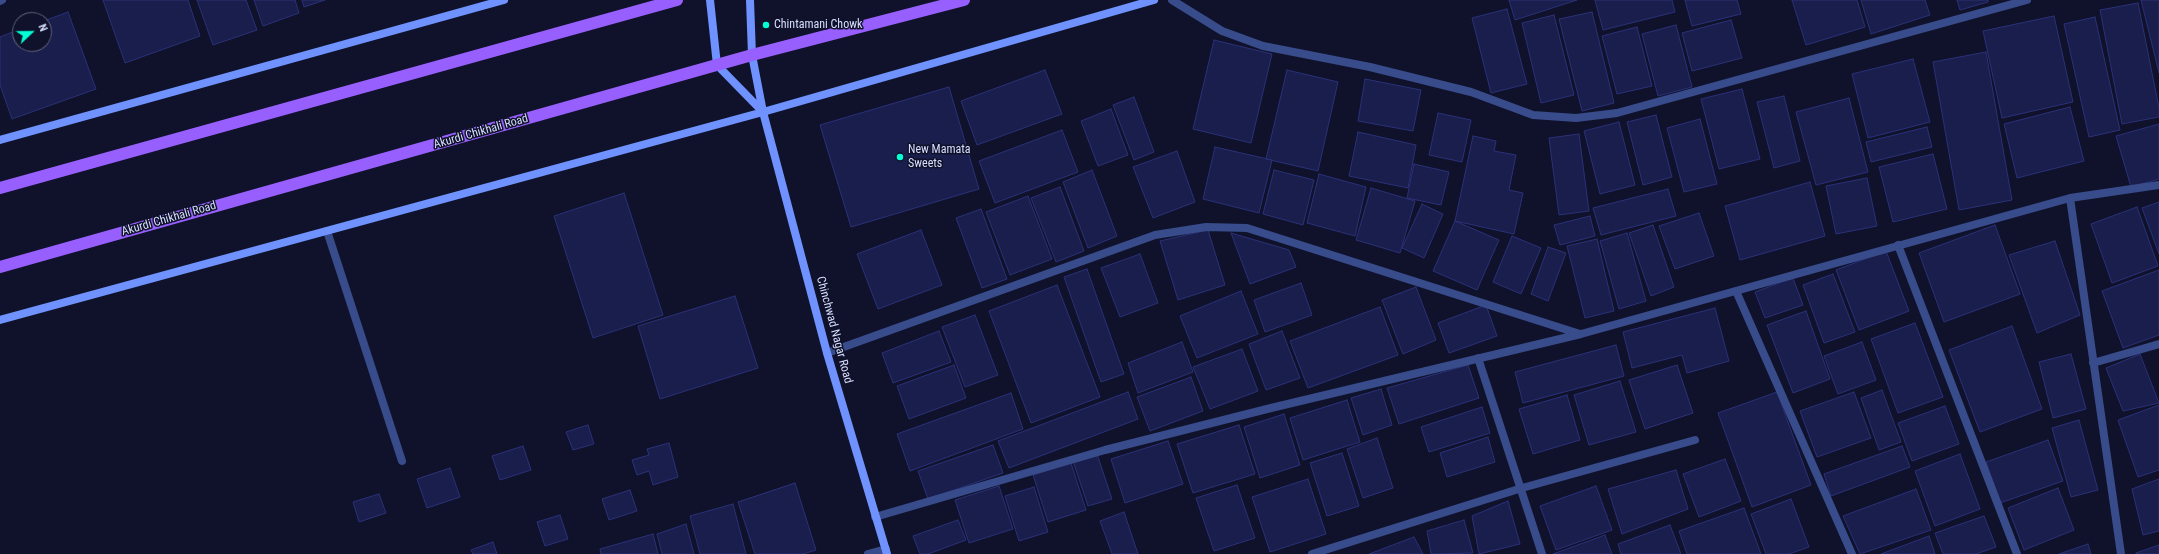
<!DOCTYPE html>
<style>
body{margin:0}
#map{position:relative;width:2159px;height:554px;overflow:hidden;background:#0f122a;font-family:"Roboto Condensed",sans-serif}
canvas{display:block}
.north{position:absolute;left:12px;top:12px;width:40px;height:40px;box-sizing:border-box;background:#0f122a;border:1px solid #5f647f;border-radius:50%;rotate:68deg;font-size:11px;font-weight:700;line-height:16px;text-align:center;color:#d8deff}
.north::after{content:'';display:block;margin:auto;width:14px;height:18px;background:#04ffd4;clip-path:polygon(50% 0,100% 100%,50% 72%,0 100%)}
</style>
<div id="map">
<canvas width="2159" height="554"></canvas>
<div class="north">N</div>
</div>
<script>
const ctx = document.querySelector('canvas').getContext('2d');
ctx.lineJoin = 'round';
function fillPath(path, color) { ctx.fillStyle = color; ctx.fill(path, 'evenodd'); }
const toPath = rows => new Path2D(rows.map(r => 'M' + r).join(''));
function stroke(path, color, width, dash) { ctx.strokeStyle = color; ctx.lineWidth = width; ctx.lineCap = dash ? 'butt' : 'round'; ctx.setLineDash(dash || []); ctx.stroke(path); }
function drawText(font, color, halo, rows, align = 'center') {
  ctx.font = font + ' "Roboto Condensed",sans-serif'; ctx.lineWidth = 3; ctx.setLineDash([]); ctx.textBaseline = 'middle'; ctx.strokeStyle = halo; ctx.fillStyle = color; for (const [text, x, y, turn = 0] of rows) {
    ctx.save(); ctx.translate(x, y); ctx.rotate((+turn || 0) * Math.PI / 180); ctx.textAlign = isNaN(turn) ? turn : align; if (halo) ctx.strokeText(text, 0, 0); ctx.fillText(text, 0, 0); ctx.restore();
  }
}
const building = toPath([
 [103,0,188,0,200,36,125,63,103,0],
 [197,0,246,0,257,30,213,45,197,0],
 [254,0,295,0,299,13,263,26,254,0],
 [302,0,325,0,304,7,302,0],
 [1509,0,1577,0,1515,20,1509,0],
 [1595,0,1672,0,1675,12,1603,30,1595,0],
 [1685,0,1737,0,1741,14,1692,26,1685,0],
 [1792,0,1857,0,1865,27,1806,45,1792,0],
 [1861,0,1925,0,1930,15,1871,34,1861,0],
 [1957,0,1988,0,1988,2,1960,10,1957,0],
 [2141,0,2159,0,2159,73,2141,0],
 [2138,3,2159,108,2159,117,2122,124,2100,10,2138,3],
 [1507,9,1527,84,1491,93,1472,18,1507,9],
 [68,12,96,89,12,119,0,85,0,37,20,29,20,44,44,44,44,21,68,12],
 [1592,12,1614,103,1582,111,1559,19,1592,12],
 [1554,15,1574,95,1541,103,1522,23,1554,15],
 [2054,16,2073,102,2002,118,1983,31,2054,16],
 [2095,17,2120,130,2089,137,2064,24,2095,17],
 [1731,20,1742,58,1692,71,1682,33,1731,20],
 [1676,25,1692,87,1658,96,1642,34,1676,25],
 [1637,27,1652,86,1617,94,1602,36,1637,27],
 [1214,40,1272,54,1251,143,1193,129,1214,40],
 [1986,52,2012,200,1959,210,1933,62,1986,52],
 [1913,59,1930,122,1868,138,1852,74,1913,59],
 [1045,70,1062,114,977,145,961,101,1045,70],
 [1287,70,1338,82,1318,171,1266,159,1287,70],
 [1365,79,1421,90,1413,131,1358,121,1365,79],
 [949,87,979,189,851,227,820,125,949,87],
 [1742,89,1760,159,1719,169,1701,99,1742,89],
 [1784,96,1800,161,1774,168,1757,102,1784,96],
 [1134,97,1154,152,1134,160,1113,105,1134,97],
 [1849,98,1868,172,1816,185,1796,112,1849,98],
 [2070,107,2084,161,2017,178,2004,124,2070,107],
 [1111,109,1128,155,1098,166,1081,121,1111,109],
 [1438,113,1471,120,1462,162,1429,155,1438,113],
 [1656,115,1672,177,1643,185,1627,122,1656,115],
 [1700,119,1717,184,1684,192,1667,128,1700,119],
 [1619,122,1635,185,1600,194,1584,131,1619,122],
 [2159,124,2159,179,2131,187,2116,136,2159,124],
 [1927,127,1932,147,1871,162,1866,142,1927,127],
 [1062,130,1078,172,995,203,979,161,1062,130],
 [1358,132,1416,145,1408,188,1349,176,1358,132],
 [1579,134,1589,211,1559,215,1549,138,1579,134],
 [1473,136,1496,141,1494,151,1516,155,1509,190,1523,193,1514,234,1455,221,1473,136],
 [1215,147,1272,160,1259,213,1203,199,1215,147],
 [1177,151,1195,202,1153,218,1133,167,1177,151],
 [1933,154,1947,209,1893,222,1879,167,1933,154],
 [1414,164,1449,172,1441,205,1407,198,1414,164],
 [1092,170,1117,236,1088,248,1063,182,1092,170],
 [1274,170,1314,180,1303,225,1263,214,1274,170],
 [1319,174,1366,187,1355,236,1307,223,1319,174],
 [1867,178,1877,226,1836,234,1826,186,1867,178],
 [1810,182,1825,236,1740,260,1725,206,1810,182],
 [1060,187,1084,251,1056,262,1031,198,1060,187],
 [1371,188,1415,201,1400,253,1356,240,1371,188],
 [1668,189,1676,216,1601,235,1593,208,1668,189],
 [624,193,663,315,593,338,554,216,624,193],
 [1028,196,1052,259,1010,275,986,212,1028,196],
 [2159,202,2159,254,2142,208,2159,202],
 [1422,204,1443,214,1424,258,1402,248,1422,204],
 [2137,207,2158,266,2112,283,2091,224,2137,207],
 [981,209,1007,279,982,288,956,218,981,209],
 [1699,213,1714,256,1675,269,1659,226,1699,213],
 [1590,216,1595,236,1560,245,1554,225,1590,216],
 [1455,221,1499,240,1477,290,1433,271,1455,221],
 [1653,225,1674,287,1651,296,1629,233,1653,225],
 [1995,225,2020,294,1944,322,1919,253,1995,225],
 [921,230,942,285,878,309,857,254,921,230],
 [1208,230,1225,285,1178,300,1160,241,1208,230],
 [1231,233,1289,250,1296,267,1250,284,1231,233],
 [1627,233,1646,301,1619,309,1600,241,1627,233],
 [1512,236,1541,248,1521,294,1493,282,1512,236],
 [1597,239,1614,311,1585,318,1567,246,1597,239],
 [2055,241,2080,315,2037,333,2009,255,2055,241],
 [1548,247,1566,253,1548,301,1531,294,1548,247],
 [1886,251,1909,311,1859,330,1836,270,1886,251],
 [1140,254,1158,303,1120,317,1101,268,1140,254],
 [1087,269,1124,374,1101,382,1064,277,1087,269],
 [2159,270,2159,335,2123,348,2102,291,2159,270],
 [1833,274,1855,332,1824,343,1803,285,1833,274],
 [1793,278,1803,305,1765,318,1755,292,1793,278],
 [1301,283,1312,315,1265,332,1254,300,1301,283],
 [1057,285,1100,397,1031,423,989,311,1057,285],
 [1416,287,1436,340,1403,354,1382,300,1416,287],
 [1241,291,1258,334,1197,358,1180,316,1241,291],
 [735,296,758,368,660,399,638,326,735,296],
 [1486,305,1497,336,1449,353,1438,323,1486,305],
 [1380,307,1398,355,1308,388,1290,341,1380,307],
 [1715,308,1729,361,1687,373,1682,355,1632,368,1623,332,1715,308],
 [1806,311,1830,379,1793,393,1767,325,1806,311],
 [975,315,998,375,965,387,942,327,975,315],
 [1915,323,1943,397,1898,413,1871,339,1915,323],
 [2012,326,2042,409,1980,432,1949,350,2012,326],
 [939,331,951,362,893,383,882,353,939,331],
 [1282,331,1300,378,1266,390,1249,344,1282,331],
 [1182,342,1193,372,1138,393,1128,363,1182,342],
 [1862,342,1876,380,1838,394,1824,356,1862,342],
 [1616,345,1624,376,1523,403,1515,372,1616,345],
 [1242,349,1258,391,1210,409,1193,367,1242,349],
 [2071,354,2086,409,2053,418,2039,362,2071,354],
 [2140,354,2159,403,2123,411,2106,368,2140,354],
 [954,365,966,398,909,419,897,386,954,365],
 [1468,365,1479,398,1399,424,1387,388,1468,365],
 [1677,365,1693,413,1645,429,1629,380,1677,365],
 [1191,377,1203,411,1150,431,1137,397,1191,377],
 [1620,381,1636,432,1589,445,1574,395,1620,381],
 [1381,389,1392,425,1363,435,1351,398,1381,389],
 [1882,390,1901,442,1879,450,1861,398,1882,390],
 [1128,392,1138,419,1009,468,998,441,1128,392],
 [1777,392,1811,485,1752,507,1718,413,1777,392],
 [1854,392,1871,438,1817,457,1800,411,1854,392],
 [1011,393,1023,429,910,471,897,434,1011,393],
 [1567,395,1580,440,1533,454,1519,409,1567,395],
 [1347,400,1360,442,1303,460,1290,418,1347,400],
 [2159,405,2159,470,2138,477,2118,420,2159,405],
 [1945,406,1959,444,1912,461,1898,423,1945,406],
 [1482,407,1490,433,1429,452,1421,427,1482,407],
 [1284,414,1300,465,1260,478,1244,427,1284,414],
 [2079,420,2098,490,2071,497,2052,428,2079,420],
 [588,425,594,444,573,450,566,432,588,425],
 [1239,425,1255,474,1193,493,1177,444,1239,425],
 [1488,437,1495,462,1447,477,1440,453,1488,437],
 [1377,438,1393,488,1363,498,1347,449,1377,438],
 [2048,440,2063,481,2000,503,1986,462,2048,440],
 [1168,441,1183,484,1125,503,1111,459,1168,441],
 [669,443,678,477,653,485,649,471,637,475,632,460,649,455,647,449,669,443],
 [993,445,1003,473,928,499,918,471,993,445],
 [523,446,531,470,500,480,492,456,523,446],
 [1902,446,1910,467,1831,496,1824,474,1902,446],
 [1342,453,1359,506,1327,516,1310,463,1342,453],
 [1097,454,1112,499,1088,506,1073,461,1097,454],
 [1960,454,1980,509,1935,526,1915,471,1960,454],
 [1725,459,1741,501,1699,517,1683,474,1725,459],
 [1071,463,1086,510,1048,522,1033,475,1071,463],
 [450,468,460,497,427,508,417,479,450,468],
 [1676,470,1688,509,1622,534,1608,489,1676,470],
 [1308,479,1326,534,1270,552,1252,497,1308,479],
 [2159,479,2159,531,2143,535,2132,489,2159,479],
 [795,483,816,550,803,554,755,554,738,502,795,483],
 [1237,485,1255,538,1214,551,1196,498,1237,485],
 [999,486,1013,529,969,543,955,500,999,486],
 [1596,486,1612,530,1556,550,1540,506,1596,486],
 [1034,487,1048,532,1019,541,1005,496,1034,487],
 [2058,488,2074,530,2024,550,2008,508,2058,488],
 [1916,489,1931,530,1860,554,1843,516,1916,489],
 [630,490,637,511,609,520,602,499,630,490],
 [379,494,386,513,359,522,353,502,379,494],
 [1791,499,1809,547,1789,554,1766,554,1751,514,1791,499],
 [1508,501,1520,544,1479,554,1472,516,1508,501],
 [733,504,746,554,700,554,690,516,733,504],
 [1744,508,1761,554,1687,554,1679,531,1744,508],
 [1124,512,1138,554,1112,554,1100,521,1124,512],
 [560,515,568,539,545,546,537,522,560,515],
 [1984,516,1996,547,1976,554,1943,554,1935,533,1984,516],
 [958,520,966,540,928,554,920,554,913,536,958,520],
 [1464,520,1473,553,1431,554,1427,531,1464,520],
 [686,524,694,554,662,554,657,534,686,524],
 [1670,525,1681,554,1621,554,1618,544,1670,525],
 [653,534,658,554,601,554,600,549,653,534],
 [1605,535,1612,554,1553,554,1605,535],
 [1929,536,1935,554,1881,554,1929,536],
 [1414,537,1423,554,1369,554,1414,537],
 [493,542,497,554,473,554,471,550,493,542],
 [2088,544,2091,554,2059,554,2088,544],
 [2159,545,2159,554,2136,554,2136,553,2159,545]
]);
const lane = toPath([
 [327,231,402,461]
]);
const street = toPath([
 [1172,0,1222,31,1263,46,1370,67,1471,92,1533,115,1576,118,1617,113,2027,0],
 [0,1,2,0],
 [2070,198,2121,554],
 [1898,245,2017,554],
 [1736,291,1852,554],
 [827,353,1155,235,1206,227,1247,228,1580,334],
 [1478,358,1542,554],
 [2093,363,2159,344],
 [875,517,1105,450,1271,408,1581,334,2070,198,2159,185],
 [868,554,886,549],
 [1312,554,1522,488,1695,440]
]);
const secondary = toPath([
 [710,0,717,65,763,112],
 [750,0,752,55,763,112,827,353,887,554],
 [0,140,504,0],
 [0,320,763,112,1154,0]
]);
const primary = toPath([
 [0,188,677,0],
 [0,267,752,55,964,0]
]);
const markers = [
 [766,25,4,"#04ffd4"],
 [900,157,4,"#04ffd4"]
];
const poiNames = [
 ["Chintamani Chowk",774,25],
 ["New Mamata",908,150],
 ["Sweets",908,164]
];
const streetNames = [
 ["Akurdi Chikhali Road",481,132,-16],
 ["Akurdi Chikhali Road",169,219,-16],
 ["Chinchwad Nagar Road",834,330,75]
];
fillPath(building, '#1a1e4c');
stroke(building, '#2b3179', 1);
stroke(lane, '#384b8b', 8);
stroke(street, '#384b8b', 8);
stroke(secondary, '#6f92ff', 8);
stroke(primary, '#985fff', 12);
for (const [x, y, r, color] of markers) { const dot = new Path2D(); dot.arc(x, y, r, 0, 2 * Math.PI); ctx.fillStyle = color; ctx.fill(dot); stroke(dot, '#0f122a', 1.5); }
drawText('12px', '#d8deff', '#0f122a', poiNames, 'left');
drawText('12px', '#d8deff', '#0f122a', streetNames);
</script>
